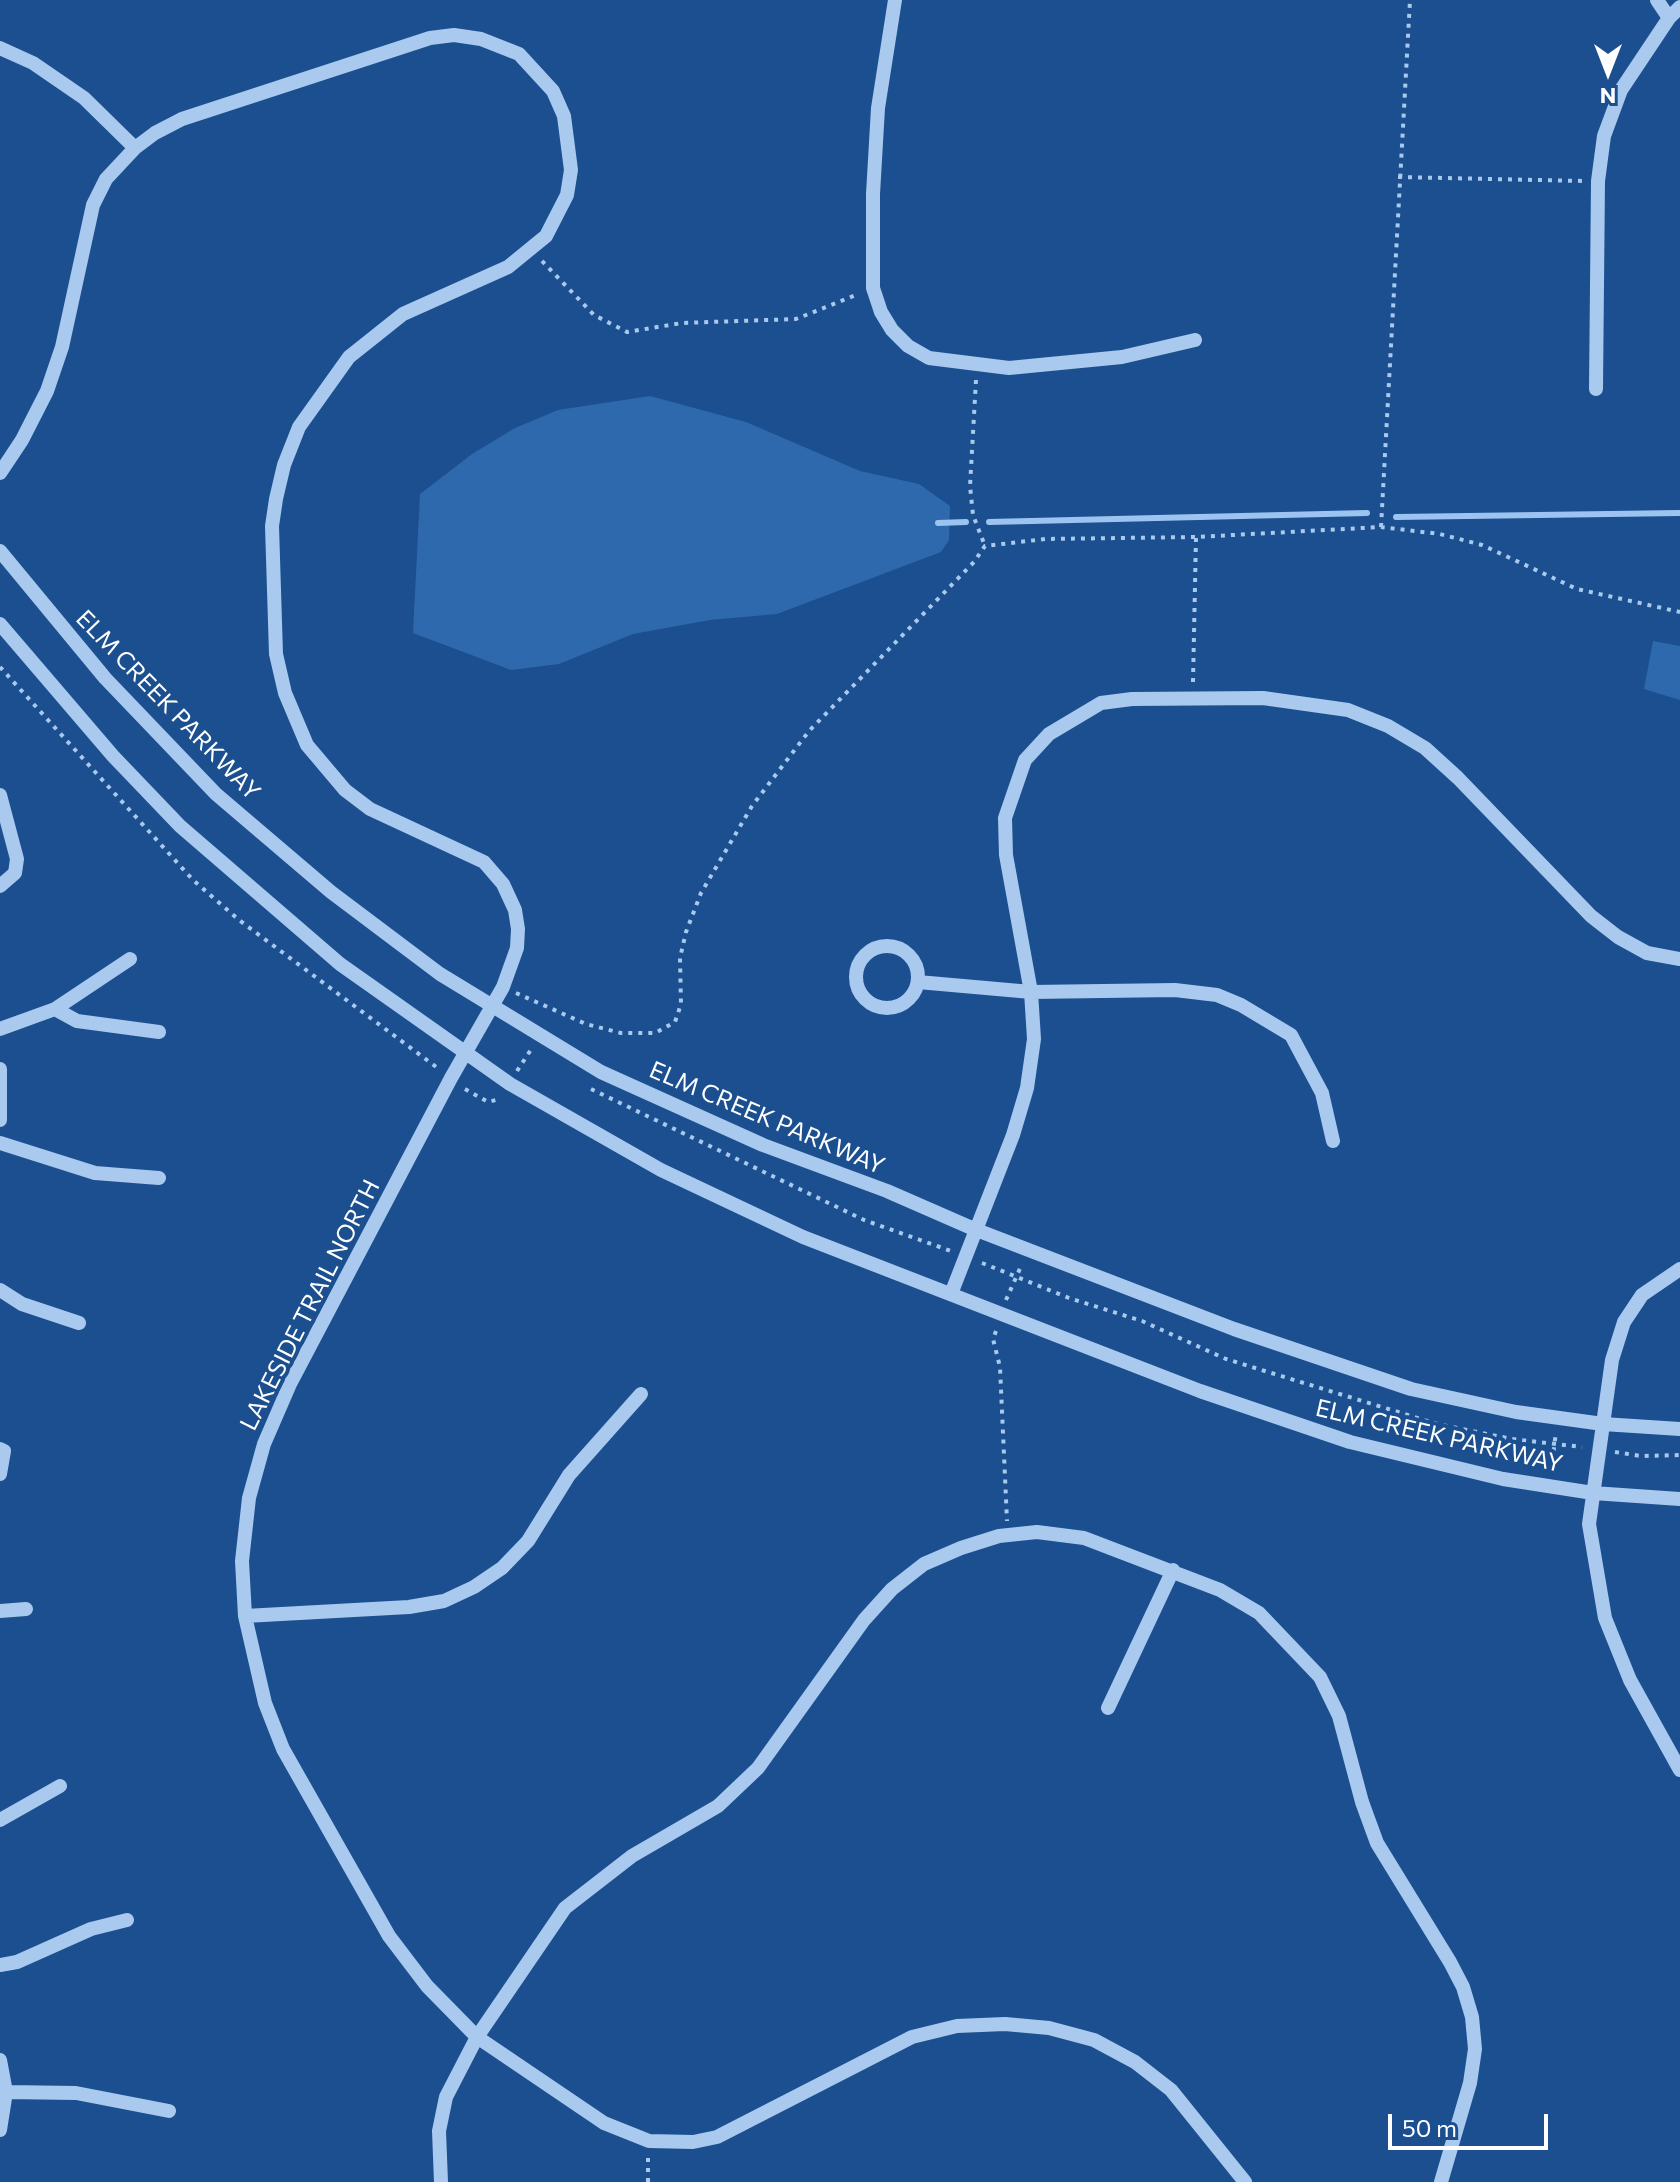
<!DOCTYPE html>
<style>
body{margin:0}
#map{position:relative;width:1680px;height:2182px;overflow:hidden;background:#1b4f8f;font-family:Commissioner,sans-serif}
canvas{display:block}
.north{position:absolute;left:1568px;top:32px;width:80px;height:80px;-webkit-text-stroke:6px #1b4f8f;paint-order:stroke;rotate:180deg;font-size:22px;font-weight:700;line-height:32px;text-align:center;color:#fff}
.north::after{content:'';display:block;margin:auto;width:28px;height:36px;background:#fff;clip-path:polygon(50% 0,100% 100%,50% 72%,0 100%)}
.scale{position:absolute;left:1388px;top:2114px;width:160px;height:36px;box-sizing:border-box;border:4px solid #fff;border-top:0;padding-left:10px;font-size:24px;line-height:28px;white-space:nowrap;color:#fff;-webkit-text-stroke:6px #1b4f8f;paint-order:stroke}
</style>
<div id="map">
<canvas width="1680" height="2182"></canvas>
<div class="north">N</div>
<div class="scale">50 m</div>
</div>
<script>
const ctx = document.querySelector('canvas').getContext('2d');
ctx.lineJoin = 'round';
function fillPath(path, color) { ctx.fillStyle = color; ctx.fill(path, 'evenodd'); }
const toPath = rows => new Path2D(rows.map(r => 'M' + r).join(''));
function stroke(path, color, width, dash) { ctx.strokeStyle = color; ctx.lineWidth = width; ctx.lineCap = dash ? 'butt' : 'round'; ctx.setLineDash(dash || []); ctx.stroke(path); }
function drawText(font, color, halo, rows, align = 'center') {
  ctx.font = font + ' Commissioner,sans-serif'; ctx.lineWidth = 8; ctx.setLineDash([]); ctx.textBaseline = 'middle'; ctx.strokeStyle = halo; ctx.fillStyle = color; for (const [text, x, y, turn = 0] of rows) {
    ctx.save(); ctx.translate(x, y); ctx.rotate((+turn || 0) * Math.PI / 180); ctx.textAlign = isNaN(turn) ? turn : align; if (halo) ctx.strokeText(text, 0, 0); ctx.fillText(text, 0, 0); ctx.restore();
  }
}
const green = toPath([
 [650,396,746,422,860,471,919,484,950,506,949,540,941,552,777,614,710,620,633,634,559,664,511,670,413,633,420,494,472,454,515,428,558,410],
 [1653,641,1680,646,1680,700,1644,689]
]);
const stream = toPath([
 [1396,517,1680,513],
 [989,522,1367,513],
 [938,523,966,522]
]);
const path = toPath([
 [1398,177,1584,181],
 [542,261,594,315,627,332,682,323,796,319,856,295],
 [976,380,970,486,973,515,985,546],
 [1381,527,1410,0],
 [0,667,193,880,239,920,439,1069],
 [1193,682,1196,537],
 [516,993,586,1024,621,1033,655,1033,675,1022,681,1004,680,958,686,932,701,893,752,806,809,731,974,562,985,546,1045,539,1196,537,1381,527,1440,534,1482,545,1577,589,1680,612],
 [517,1071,532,1048],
 [465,1089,488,1102,500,1099],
 [591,1089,864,1220,951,1251],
 [982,1263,1069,1298,1142,1321,1226,1359,1437,1424,1512,1439,1582,1447],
 [1006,1300,1022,1264],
 [996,1331,993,1339,1000,1367,1007,1521],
 [1615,1452,1641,1456,1680,1455],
 [1551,1471,1556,1432],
 [648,2182,648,2156]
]);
const minor = toPath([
 [895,0,878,108,873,194,873,288,881,312,892,330,908,346,929,358,1009,368,1122,357,1195,340],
 [1657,0,1669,18,1680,7],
 [0,48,33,63,84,98,135,148],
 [1596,389,1598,181,1604,136,1621,90,1669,18],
 [0,473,22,440,47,391,62,347,93,205,106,179,135,148,155,133,182,119,430,38,454,35,481,39,519,54,553,91,564,116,571,170,567,195,546,236,508,267,403,314,349,357,299,427,284,465,276,499,272,526,276,654,285,693,307,745,345,790,370,809,484,862,503,884,515,910,518,929,517,948,503,987,451,1078,290,1384,264,1444,249,1498,242,1561,245,1616,265,1703,283,1749,389,1936,427,1986,477,2037,604,2123,649,2141,693,2142,717,2137,912,2037,957,2026,1005,2024,1049,2028,1094,2040,1135,2062,1171,2090,1245,2182],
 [0,551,105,678,216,794,331,892,440,974,601,1072,763,1145,887,1191,974,1229,1234,1329,1411,1389,1516,1412,1603,1424,1680,1429],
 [0,624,113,756,180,826,340,964,510,1084,661,1170,803,1237,1200,1391,1350,1442,1503,1479,1593,1493,1680,1499],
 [0,795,17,859,15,873,0,886],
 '856 977a31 31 0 1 1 62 0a31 31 0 1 1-62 0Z',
 [918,982,1031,992,1175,990,1217,995,1241,1005,1291,1035,1322,1093,1333,1141],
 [55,1009,77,1021,159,1032],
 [0,1029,55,1009,130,959],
 [0,1069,0,1120],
 [0,1143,95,1173,159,1178],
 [1680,1269,1642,1295,1624,1322,1612,1360,1589,1524,1605,1618,1630,1680,1680,1770],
 [0,1290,22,1304,79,1323],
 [951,1294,1013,1135,1027,1088,1034,1039,1031,992,1006,855,1005,818,1025,760,1049,734,1101,703,1132,699,1263,698,1348,710,1388,726,1425,748,1458,778,1591,916,1618,937,1647,953,1680,959],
 [0,1449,4,1451,0,1474],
 [0,1611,26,1609],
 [245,1616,409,1607,444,1601,474,1587,502,1568,528,1541,569,1475,641,1394],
 [1108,1708,1173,1570],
 [0,1820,60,1786],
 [0,1965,17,1962,91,1929,127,1920],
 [0,2060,6,2092,0,2130],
 [6,2092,76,2093,169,2111],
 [441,2182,439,2131,446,2097,477,2037,565,1908,632,1856,718,1806,758,1768,864,1620,892,1589,924,1564,961,1548,999,1536,1037,1532,1084,1538,1220,1590,1259,1613,1320,1677,1339,1716,1362,1802,1377,1843,1450,1962,1463,1987,1472,2017,1475,2049,1470,2083,1441,2182]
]);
const streetNames = [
 ["ELM CREEK PARKWAY",168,705,46],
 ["ELM CREEK PARKWAY",767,1118,23],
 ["LAKESIDE TRAIL NORTH",310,1305,-63],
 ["ELM CREEK PARKWAY",1439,1436,13]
];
fillPath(green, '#2e69ad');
stroke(stream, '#9cc4f0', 6);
stroke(path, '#a9c9ee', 4, [4, 6]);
stroke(minor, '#a9c9ee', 14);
drawText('24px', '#fff', '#1b4f8f', streetNames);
</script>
